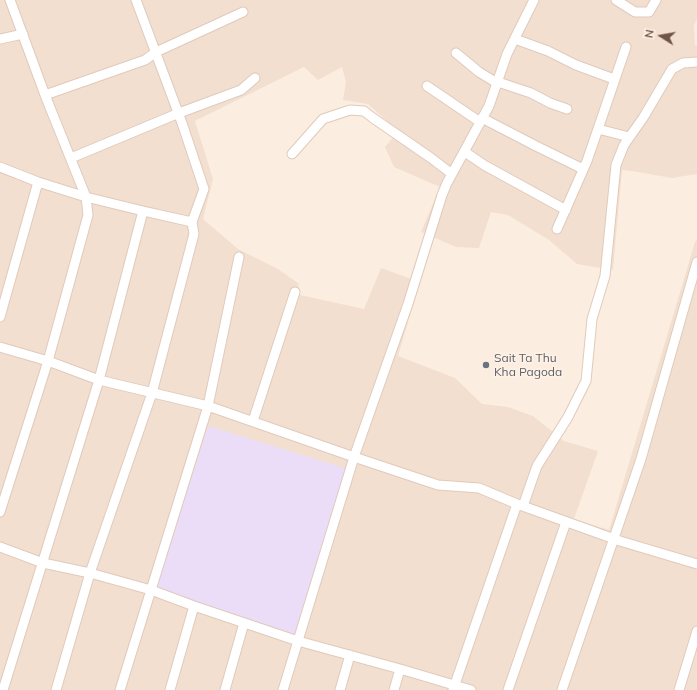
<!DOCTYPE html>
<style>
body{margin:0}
#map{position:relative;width:697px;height:690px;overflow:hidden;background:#fbeee0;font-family:Mulish,sans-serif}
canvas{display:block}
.north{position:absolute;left:641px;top:16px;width:40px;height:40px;-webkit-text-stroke:3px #fff2e5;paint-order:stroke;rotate:281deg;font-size:11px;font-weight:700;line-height:16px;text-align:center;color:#715348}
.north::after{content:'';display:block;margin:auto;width:14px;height:18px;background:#715348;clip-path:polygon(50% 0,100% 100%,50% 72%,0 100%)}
</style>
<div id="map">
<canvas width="697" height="690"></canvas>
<div class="north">N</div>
</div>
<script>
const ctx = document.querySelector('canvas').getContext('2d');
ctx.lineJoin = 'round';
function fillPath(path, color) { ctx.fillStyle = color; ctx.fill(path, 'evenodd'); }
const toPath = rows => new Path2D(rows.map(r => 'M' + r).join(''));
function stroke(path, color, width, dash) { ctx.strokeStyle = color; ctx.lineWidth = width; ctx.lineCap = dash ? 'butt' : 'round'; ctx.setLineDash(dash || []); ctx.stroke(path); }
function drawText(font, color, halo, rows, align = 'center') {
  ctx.font = font + ' Mulish,sans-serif'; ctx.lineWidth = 3; ctx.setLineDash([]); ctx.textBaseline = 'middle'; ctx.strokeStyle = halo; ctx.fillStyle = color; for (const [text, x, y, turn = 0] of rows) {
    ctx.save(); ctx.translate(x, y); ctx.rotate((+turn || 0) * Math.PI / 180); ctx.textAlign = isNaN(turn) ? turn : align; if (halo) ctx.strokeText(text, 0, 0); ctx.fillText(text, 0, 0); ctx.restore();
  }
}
const residential = toPath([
 [0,0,697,0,697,18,694,26,695,45,697,46,697,174,672,178,632,171,622,170,613,270,577,264,549,240,508,215,491,212,479,248,456,247,421,232,440,187,394,167,385,147,398,131,368,104,343,100,346,82,342,67,318,80,304,67,195,121,213,179,203,219,238,249,278,269,298,283,300,295,364,309,381,268,420,282,398,356,455,378,482,404,508,407,533,416,564,441,598,451,574,519,609,530,695,242,697,240,697,690,0,690]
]);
const education = toPath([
 [208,426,348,469,296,637,155,588]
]);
const minor = toPath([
 [616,0,635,12,649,12,656,0],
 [0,39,23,34],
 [515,39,548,51,576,65,614,79],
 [456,53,479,72,497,83],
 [498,82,531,93,550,103,567,109],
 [427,86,480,122],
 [45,95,145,60,156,52,243,12],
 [482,118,536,146,583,169],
 [598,129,629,137],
 [465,152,484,165,566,210],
 [292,154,323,119,350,110,364,111,373,118,431,158,452,174],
 [71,158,179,113,241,90,255,78],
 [0,167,38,182,86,197,143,211,192,222,204,189,182,123,136,0],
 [557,229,587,161,626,47],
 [0,317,38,182],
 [0,347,48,361,99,380,208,406,354,457,438,485,479,488,517,504,620,541,697,564],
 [253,421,295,292],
 [523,506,537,466,568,417,586,381,592,319,605,276,616,165,624,145,643,118,672,69,683,63,697,62],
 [0,512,48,361,88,215,86,197,45,95,10,0],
 [0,547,43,563,90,573,151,590,194,606,298,641,400,669,471,690],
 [3,690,99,380,143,211],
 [56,690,90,573,152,393,194,234,192,222],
 [120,690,208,406,239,257],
 [170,690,194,606],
 [225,690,244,623],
 [283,690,354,457,408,304,442,195,447,183,489,106,507,54,534,0],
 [340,690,350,655],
 [394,690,400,669],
 [453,690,517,504],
 [508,690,566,522],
 [562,690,641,459,697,262],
 [679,690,697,631]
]);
const markers = [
 [486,365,4,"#6b7280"]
];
const worshipNames = [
 ["Sait Ta Thu",494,358],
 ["Kha Pagoda",494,372]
];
fillPath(residential, '#f3dfcf');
fillPath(education, '#ebddf7');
stroke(minor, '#dfcabc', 11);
stroke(minor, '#fff', 9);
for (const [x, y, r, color] of markers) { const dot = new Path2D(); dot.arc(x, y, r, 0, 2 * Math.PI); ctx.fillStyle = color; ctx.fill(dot); stroke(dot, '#fff2e5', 1.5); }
drawText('12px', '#5b616d', '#fff2e5', worshipNames, 'left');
</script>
